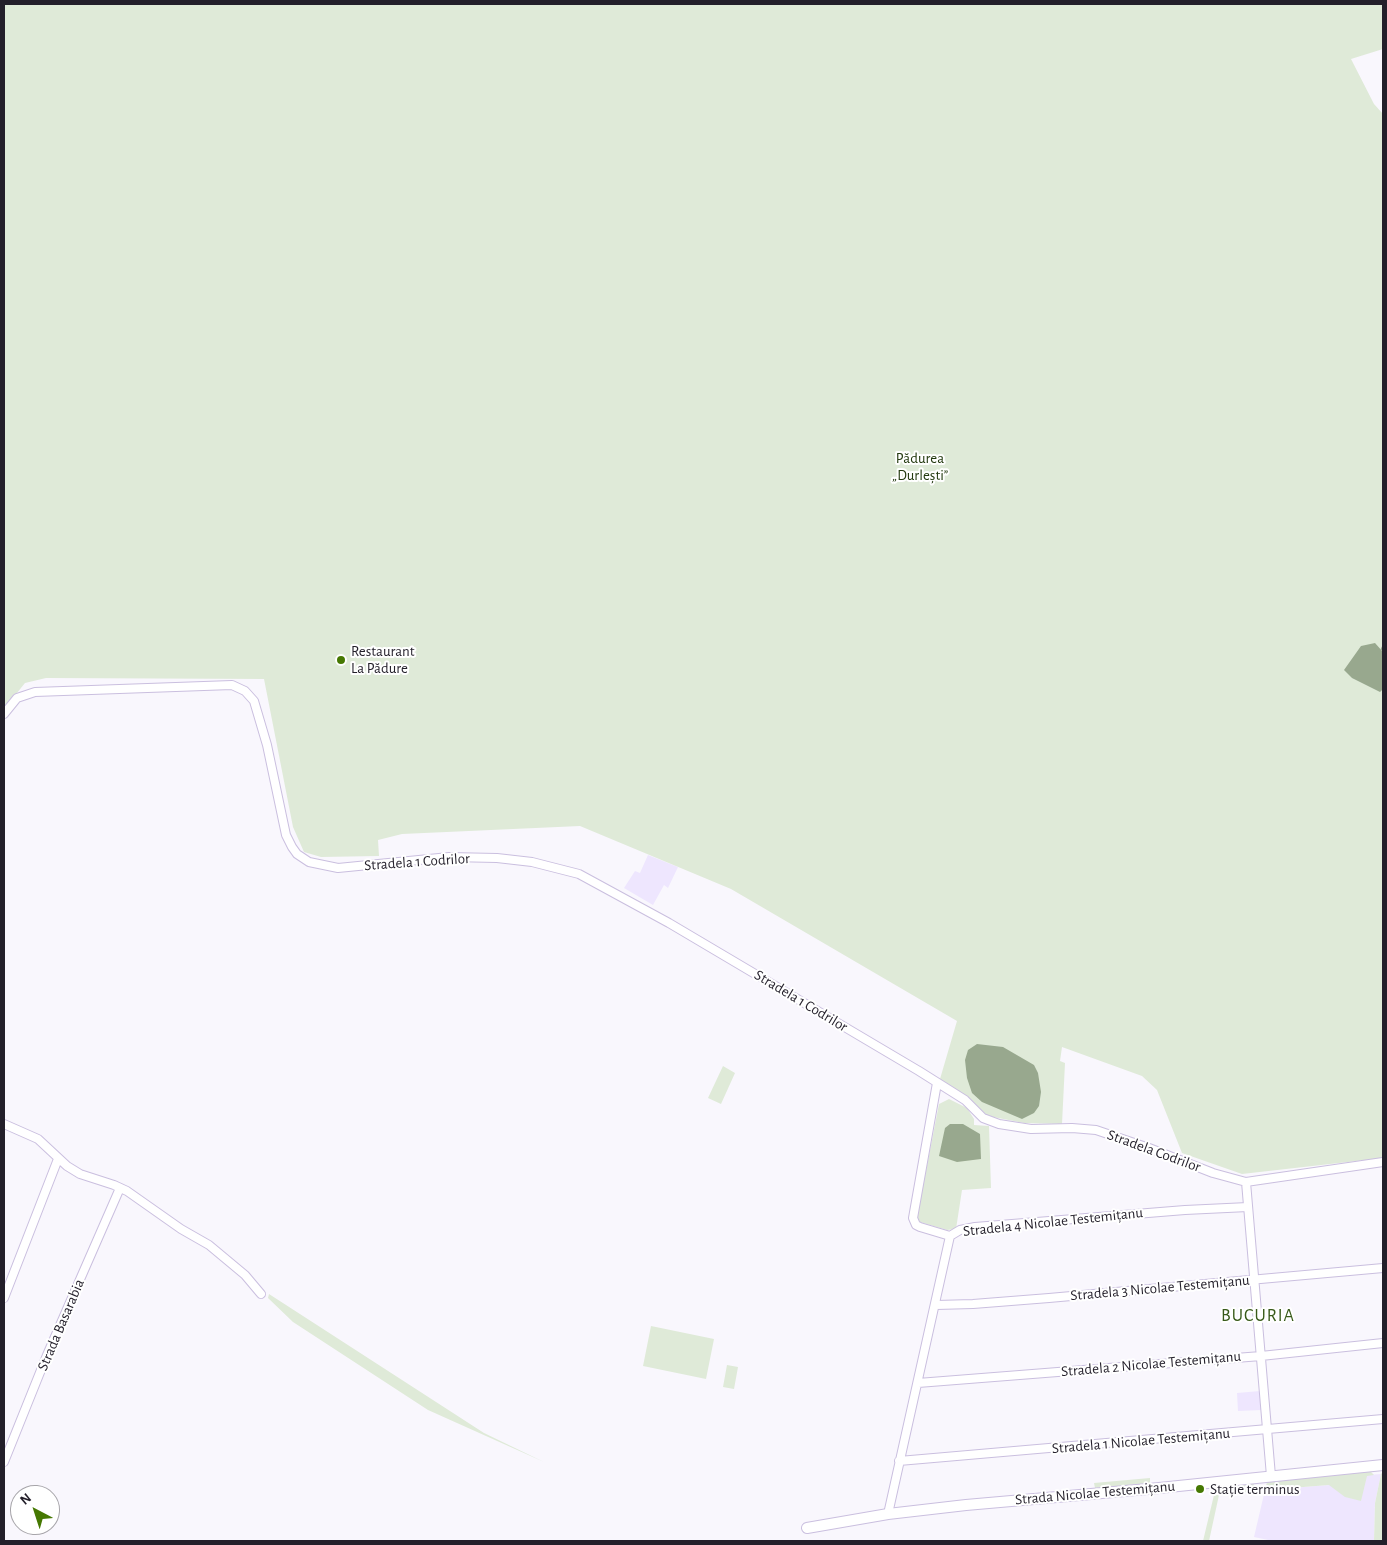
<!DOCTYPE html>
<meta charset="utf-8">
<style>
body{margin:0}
#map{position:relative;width:1387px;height:1545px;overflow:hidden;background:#f9f7fd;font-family:"Alegreya Sans",sans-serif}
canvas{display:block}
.frame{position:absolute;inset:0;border:5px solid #231f2a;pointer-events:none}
.north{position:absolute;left:10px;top:1485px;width:50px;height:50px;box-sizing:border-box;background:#fff;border:1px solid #a7a5aa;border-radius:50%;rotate:320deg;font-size:14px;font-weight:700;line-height:20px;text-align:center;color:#231f2a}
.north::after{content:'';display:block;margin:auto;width:18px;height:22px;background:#457802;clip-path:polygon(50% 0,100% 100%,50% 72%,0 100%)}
</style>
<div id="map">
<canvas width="1387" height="1545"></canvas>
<div class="frame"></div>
<div class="north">N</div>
</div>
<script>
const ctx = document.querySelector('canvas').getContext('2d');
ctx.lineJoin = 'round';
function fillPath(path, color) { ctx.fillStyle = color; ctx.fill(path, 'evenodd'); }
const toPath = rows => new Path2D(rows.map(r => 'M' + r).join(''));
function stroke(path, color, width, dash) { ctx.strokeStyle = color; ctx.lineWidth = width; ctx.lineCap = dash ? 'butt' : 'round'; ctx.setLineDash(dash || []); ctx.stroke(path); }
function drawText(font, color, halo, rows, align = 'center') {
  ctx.font = font + ' "Alegreya Sans",sans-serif'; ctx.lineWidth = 4; ctx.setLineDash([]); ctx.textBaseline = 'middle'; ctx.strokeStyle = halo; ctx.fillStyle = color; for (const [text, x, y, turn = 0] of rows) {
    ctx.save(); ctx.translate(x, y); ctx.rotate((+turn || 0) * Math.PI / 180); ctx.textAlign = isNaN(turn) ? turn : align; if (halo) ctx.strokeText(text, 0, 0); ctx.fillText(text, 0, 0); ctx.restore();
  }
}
const built = toPath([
 [648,855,678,867,668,888,664,885,653,905,624,888,635,871,640,873],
 [1260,1391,1262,1410,1238,1411,1237,1393],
 [1381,1474,1375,1503,1374,1541,1273,1541,1254,1537,1265,1490,1329,1485,1330,1478]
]);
const green = toPath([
 [4,4,1383,4,1383,49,1351,59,1374,104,1383,114,1383,1158,1242,1174,1182,1153,1157,1090,1142,1076,1062,1047,1060,1061,1065,1063,1062,1124,1024,1123,988,1116,980,1112,965,1095,946,1083,945,1084,940,1079,957,1021,731,889,580,826,402,834,378,840,379,856,321,857,304,852,293,827,264,679,46,678,25,683,4,709],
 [723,1066,735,1073,721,1104,708,1098],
 [949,1099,967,1108,974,1119,974,1125,989,1126,991,1188,962,1190,956,1229,947,1230,920,1222,917,1217,939,1104],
 [269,1294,484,1433,544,1462,428,1410,293,1322,268,1298],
 [651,1326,714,1339,706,1379,643,1366],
 [727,1365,738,1367,734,1389,723,1387],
 [1356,1471,1370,1471,1374,1475,1367,1476,1361,1501,1345,1497,1329,1485,1265,1490,1267,1482],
 [1383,1472,1383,1541,1374,1541,1375,1503,1381,1474],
 [1150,1478,1150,1483,1095,1488,1094,1483],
 [1253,1482,1256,1491,1219,1495,1209,1541,1203,1541,1214,1495,1219,1495,1221,1488,1224,1485]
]);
const water = toPath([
 [1375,643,1383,652,1383,689,1380,692,1352,678,1344,670,1361,646],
 [977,1044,1003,1047,1034,1065,1038,1073,1041,1092,1039,1106,1034,1113,1022,1119,982,1102,972,1093,967,1078,965,1060,968,1050],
 [950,1124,963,1124,980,1134,981,1159,957,1162,939,1156,945,1128]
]);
const stream = toPath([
 [1382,649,1383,647]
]);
const minor = toPath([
 [4,714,17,698,35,692,232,685,245,691,254,701,267,745,286,835,292,847,297,854,309,862,338,868,449,857,497,858,532,862,579,874,669,923,919,1071,965,1100,983,1118,999,1124,1031,1129,1072,1128,1096,1130,1149,1148,1213,1173,1246,1182,1383,1162],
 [937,1083,913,1218,916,1225,920,1227,950,1236],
 [4,1124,38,1139,67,1166,80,1174,114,1185,127,1191,181,1229,209,1245,245,1275,261,1294],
 [1246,1182,1271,1476],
 [950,1236,960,1230,975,1227,1185,1210,1248,1207],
 [4,1298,58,1159],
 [936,1305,973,1304,1049,1298,1383,1268],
 [918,1383,1261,1356,1383,1343],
 [899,1461,1383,1419],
 [4,1462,47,1355,120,1188],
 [888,1514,950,1236]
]);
const tertiary = toPath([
 [807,1528,888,1514,966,1505,1159,1488,1383,1465]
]);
const markers = [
 [341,660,5,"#457802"],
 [1200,1489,5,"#457802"]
];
const parkNames = [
 ["Pădurea",920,458],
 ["„Durlești”",920,475]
];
const poiNames = [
 ["Restaurant",351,651],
 ["La Pădure",351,668],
 ["Stație terminus",1210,1489]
];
const streetNames = [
 ["Stradela 1 Codrilor",417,862,-4],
 ["Stradela 1 Codrilor",801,1001,31],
 ["Stradela Codrilor",1154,1151,20],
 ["Stradela 4 Nicolae Testemițanu",1053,1222,-6],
 ["Stradela 3 Nicolae Testemițanu",1160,1288,-5],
 ["Strada Basarabia",61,1325,-67],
 ["Stradela 2 Nicolae Testemițanu",1151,1364,-5],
 ["Stradela 1 Nicolae Testemițanu",1141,1441,-5],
 ["Strada Nicolae Testemițanu",1095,1493,-5]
];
const quarterNames = [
 ["BUCURIA",1258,1316]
];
fillPath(built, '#eee6fe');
fillPath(green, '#dfead8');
fillPath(water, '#98a88e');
stroke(stream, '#98a88e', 2.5);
stroke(minor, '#cabfdf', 10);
stroke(tertiary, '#cabfdf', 12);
stroke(minor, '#fff', 8);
stroke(tertiary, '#fff', 10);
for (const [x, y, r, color] of markers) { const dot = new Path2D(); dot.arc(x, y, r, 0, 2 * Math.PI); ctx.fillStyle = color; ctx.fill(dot); stroke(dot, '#fff', 2); }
drawText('15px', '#233a0f', '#fff', parkNames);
drawText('15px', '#231f2a', '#fff', poiNames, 'left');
drawText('15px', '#231f2a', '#fff', streetNames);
ctx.letterSpacing = '1px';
drawText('18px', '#385a19', '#fff', quarterNames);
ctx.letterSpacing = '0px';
</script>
